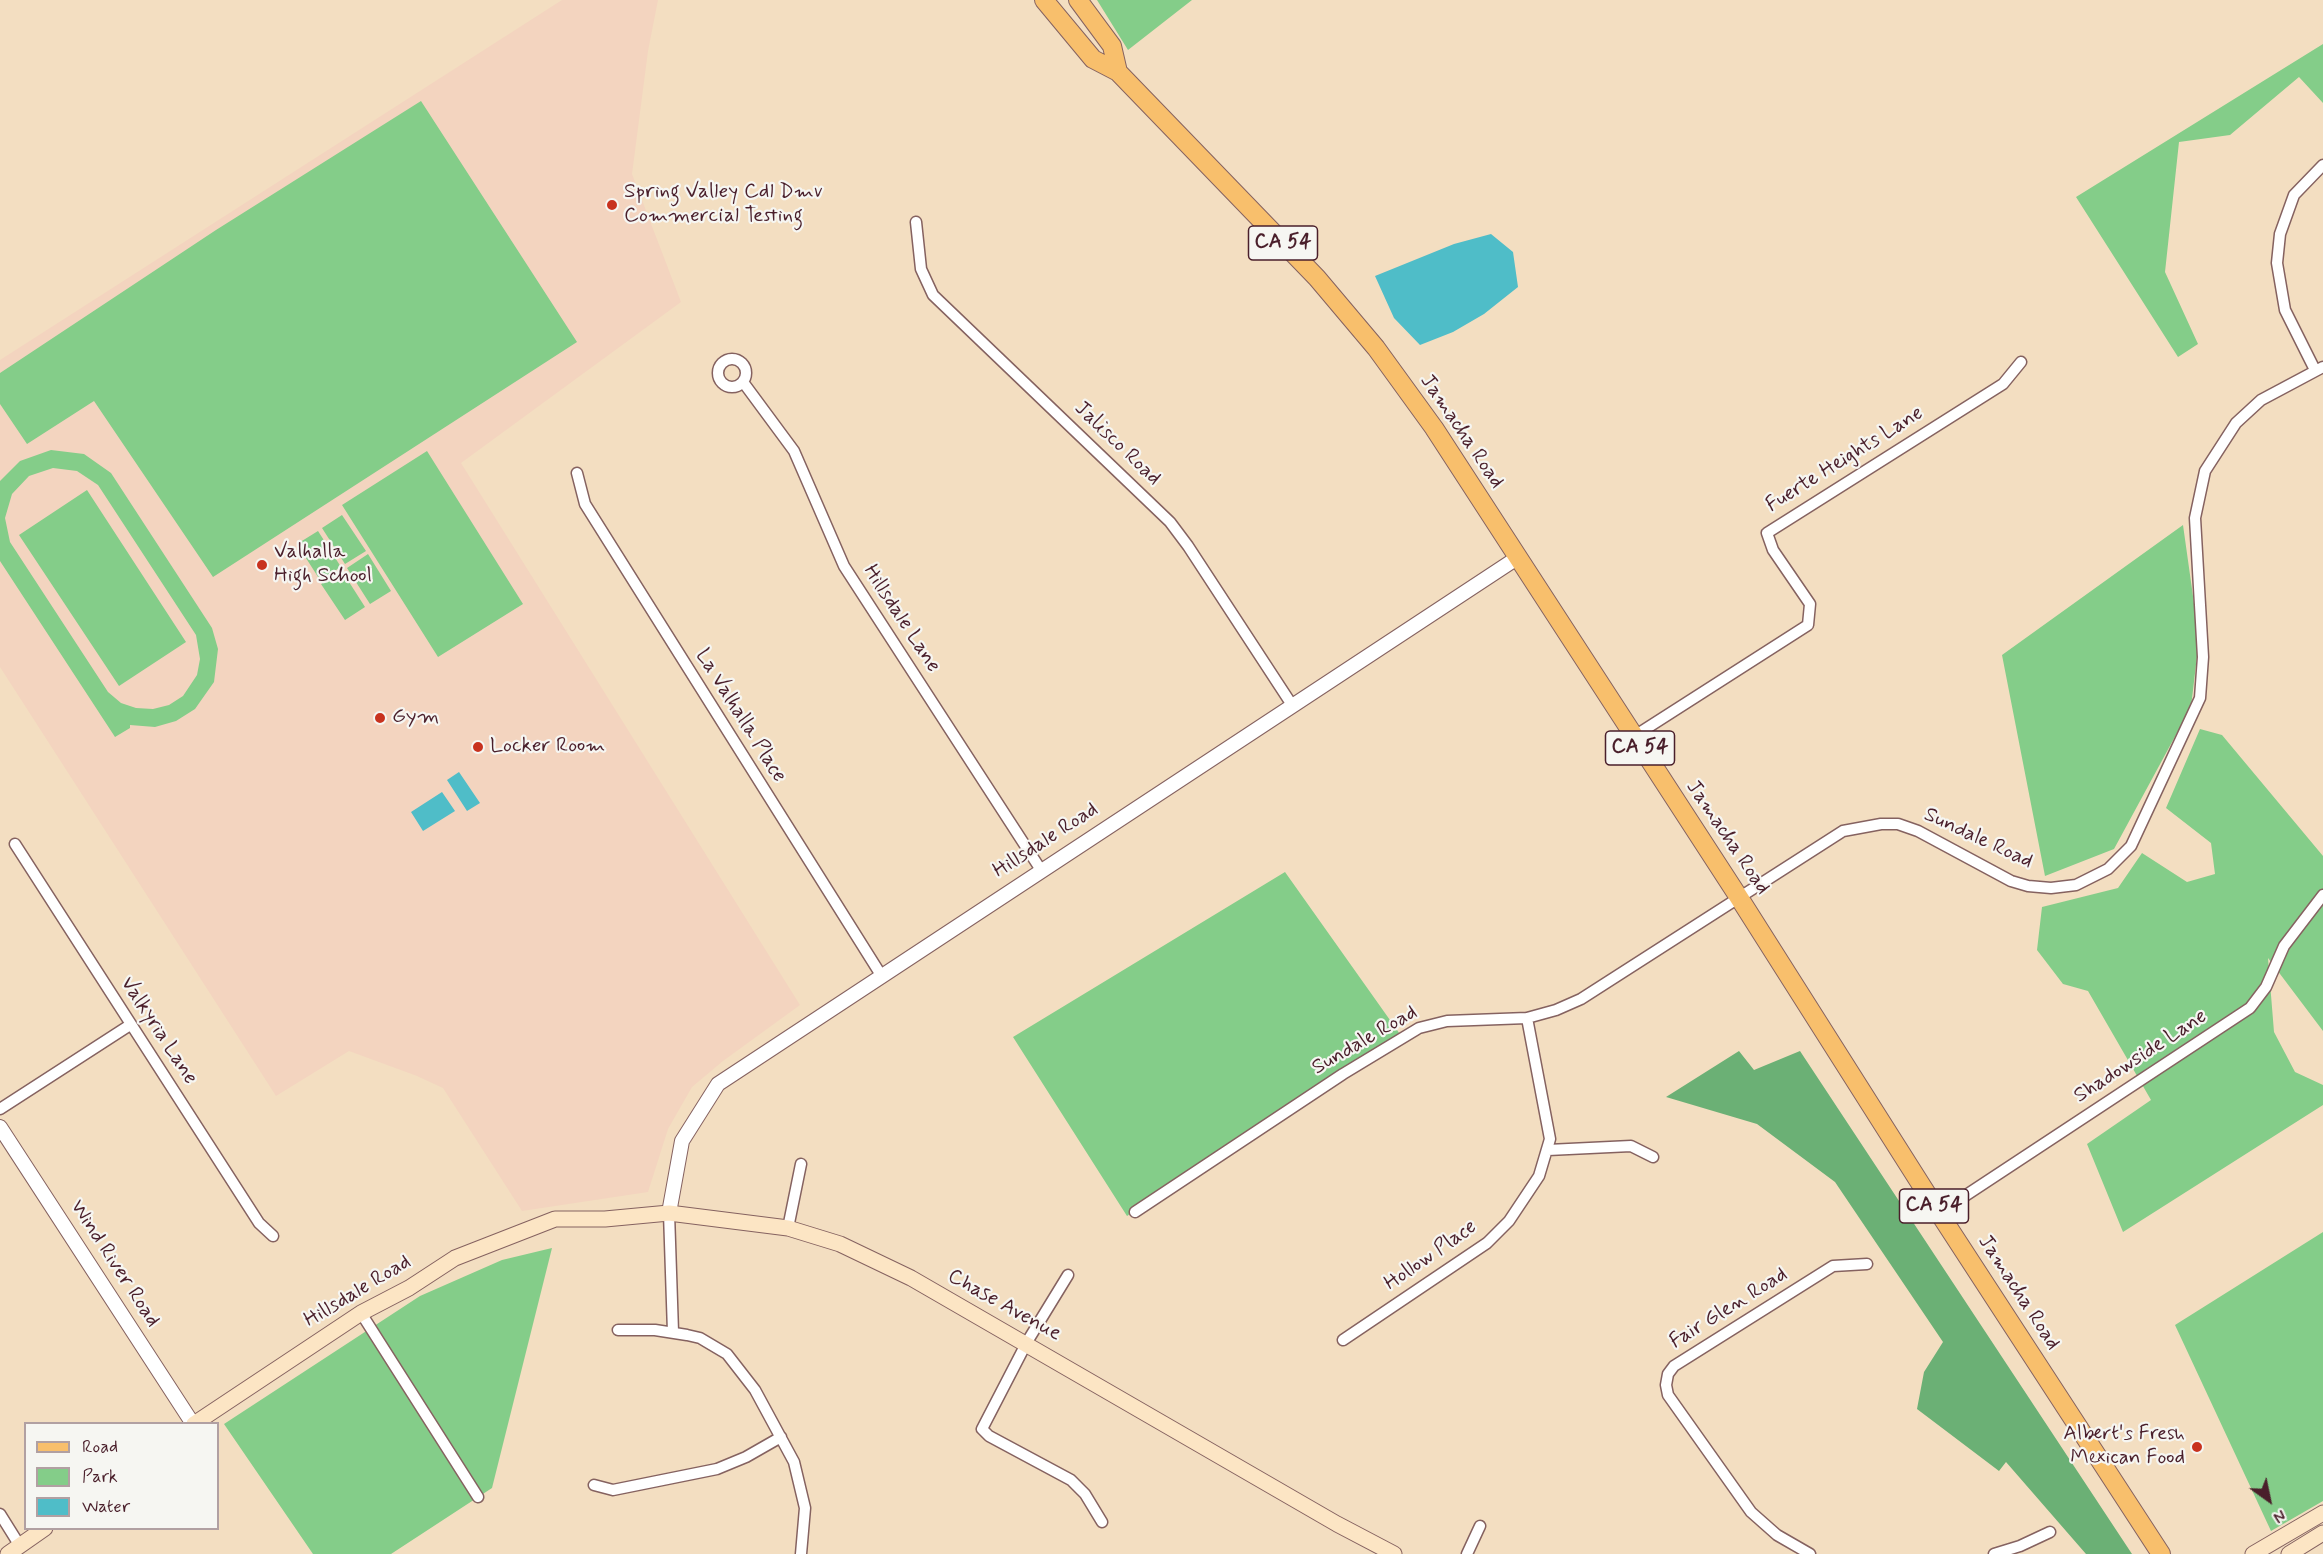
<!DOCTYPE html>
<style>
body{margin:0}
#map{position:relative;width:2323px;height:1554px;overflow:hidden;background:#f3dec1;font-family:Mynerve,sans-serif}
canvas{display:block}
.legend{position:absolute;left:24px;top:1422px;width:195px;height:108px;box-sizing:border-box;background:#f6f6f2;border:2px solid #b1a0a2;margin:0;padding:8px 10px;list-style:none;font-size:18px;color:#4a1f2b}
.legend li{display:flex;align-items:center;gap:12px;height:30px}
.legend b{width:30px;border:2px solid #b1a0a2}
.north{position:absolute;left:2239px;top:1470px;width:60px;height:60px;-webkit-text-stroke:4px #f6f6f2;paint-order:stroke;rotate:147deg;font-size:16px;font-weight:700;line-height:24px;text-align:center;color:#4a1f2b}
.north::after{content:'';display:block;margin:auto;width:21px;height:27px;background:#4a1f2b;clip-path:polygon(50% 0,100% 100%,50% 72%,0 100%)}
</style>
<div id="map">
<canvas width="2323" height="1554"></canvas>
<ul class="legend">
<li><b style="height:8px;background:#f8bf6c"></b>Road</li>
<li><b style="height:16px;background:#84cd89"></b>Park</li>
<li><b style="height:16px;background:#4fbdc8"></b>Water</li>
</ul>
<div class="north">N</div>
</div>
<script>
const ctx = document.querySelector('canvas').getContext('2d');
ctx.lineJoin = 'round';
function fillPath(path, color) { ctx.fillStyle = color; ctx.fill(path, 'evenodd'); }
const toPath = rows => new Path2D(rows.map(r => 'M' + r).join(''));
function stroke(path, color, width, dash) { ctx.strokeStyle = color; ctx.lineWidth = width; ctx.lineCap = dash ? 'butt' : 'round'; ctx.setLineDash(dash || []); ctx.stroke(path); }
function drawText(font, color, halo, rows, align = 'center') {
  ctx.font = font + ' Mynerve,sans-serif'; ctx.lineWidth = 4.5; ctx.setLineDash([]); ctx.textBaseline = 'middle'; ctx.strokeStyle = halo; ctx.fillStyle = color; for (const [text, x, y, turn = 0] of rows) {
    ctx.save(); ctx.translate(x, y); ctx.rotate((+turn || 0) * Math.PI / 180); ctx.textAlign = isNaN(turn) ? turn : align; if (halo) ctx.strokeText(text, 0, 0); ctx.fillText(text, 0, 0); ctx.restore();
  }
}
const built = toPath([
 [562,0,658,0,648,51,632,174,681,302,461,463,800,1005,723,1061,692,1087,668,1129,648,1192,522,1211,443,1088,417,1076,349,1051,276,1096,0,667,0,360]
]);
const green = toPath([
 [1097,0,1192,0,1128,50],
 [2323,44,2323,103,2299,77,2230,135,2179,142,2165,272,2198,344,2178,357,2076,197],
 [421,101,577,342,213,577,94,401,27,444,0,404,0,373,216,230],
 [51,450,84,454,111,473,212,628,218,649,214,682,195,709,176,721,155,727,130,725,130,728,115,737,0,561,0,481,20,461],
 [53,468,77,471,98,485,196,635,200,659,197,675,183,696,169,705,153,709,136,708,121,703,108,692,10,542,5,518,12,494,29,476],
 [427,451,523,604,438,657,342,505],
 [87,490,186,642,119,686,19,535],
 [342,515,366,551,345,564,322,528],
 [2183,525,2199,639,2191,707,2114,849,2045,876,2002,655],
 [318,531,341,567,320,580,297,544],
 [368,554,391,591,370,604,347,568],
 [342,571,365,607,345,620,321,584],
 [2200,729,2222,735,2323,856,2323,1031,2268,958,2274,1032,2295,1072,2323,1085,2323,1105,2123,1232,2087,1144,2151,1100,2088,991,2063,984,2037,950,2042,907,2118,888,2142,853,2187,882,2215,874,2211,843,2166,808],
 [1285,872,1402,1037,1127,1216,1013,1037],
 [2323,1232,2323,1501,2271,1531,2175,1325],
 [552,1248,492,1488,391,1554,313,1554,224,1424,420,1296,502,1260]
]);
const forest = toPath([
 [1739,1051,1754,1070,1800,1051,2132,1554,2086,1554,2006,1462,1999,1471,1917,1409,1924,1372,1943,1342,1835,1182,1757,1124,1666,1097]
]);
const water = toPath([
 [1491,234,1513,252,1518,287,1484,314,1453,332,1420,345,1394,318,1375,276,1454,244],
 [459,772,480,803,467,811,447,780],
 [442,792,455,811,423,831,411,812]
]);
const minor = toPath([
 [916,222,921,269,933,295,1170,522,1188,546,1292,705],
 '718 373a14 14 0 1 1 28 0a14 14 0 1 1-28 0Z',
 [2315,370,2285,310,2277,263,2280,234,2294,195,2323,165],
 [743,382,794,451,844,566,1041,870],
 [577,473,585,504,881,975],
 [1633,737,1808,625,1810,604,1773,550,1767,533,2003,384,2021,362],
 [15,844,259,1223,273,1236],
 [0,1109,130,1025],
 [1548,1150,1631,1146,1653,1157],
 [1135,1212,1343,1074,1419,1028,1447,1021,1527,1018,1556,1010,1581,999,1843,831,1881,824,1898,824,1918,831,2011,881,2028,886,2051,888,2076,885,2108,869,2131,846,2200,698,2203,657,2195,518,2205,471,2236,423,2261,400,2323,367],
 [669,1213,673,1332],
 [1939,1213,2250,1008,2266,987,2284,946,2323,895],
 [788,1228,801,1164],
 [1068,1275,1027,1342,982,1429,989,1436,1071,1480,1085,1494,1102,1522],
 [361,1313,478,1497],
 [618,1330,655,1330,687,1335,700,1338,727,1354,755,1390,794,1462,805,1508,801,1554],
 [1343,1340,1487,1243,1509,1221,1539,1176,1550,1139,1527,1018],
 [594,1485,613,1490,717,1469,746,1457,781,1437],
 [0,1514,20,1546],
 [1467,1554,1480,1526],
 [1810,1554,1777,1535,1751,1512,1668,1395,1666,1385,1668,1374,1674,1366,1833,1266,1867,1264],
 [1994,1554,2020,1546,2050,1532]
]);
const tertiary = toPath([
 [0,1127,193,1424],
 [669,1213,682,1141,718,1084,1517,558]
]);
const secondary = toPath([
 [194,1424,361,1313,409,1288,455,1258,555,1219,605,1219,669,1213,788,1228,840,1244,911,1278,1337,1524,1394,1554],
 [8,1554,45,1528],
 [2253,1554,2323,1513],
 [2289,1554,2323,1533]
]);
const primary = toPath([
 [1044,0,1093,59,1118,72,1317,278,1376,348,1434,428,1738,896,1939,1213,2161,1554],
 [1078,0,1112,46,1118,72]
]);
const markers = [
 [612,205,6,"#c8321e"],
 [262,565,6,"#c8321e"],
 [380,718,6,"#c8321e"],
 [478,747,6,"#c8321e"],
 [2197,1447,6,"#c8321e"]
];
const shields = [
 [1283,243,69],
 [1640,748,69],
 [1934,1206,69]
];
const shieldNames = [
 ["CA 54",1283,243],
 ["CA 54",1640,748],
 ["CA 54",1934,1206]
];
const poiNames = [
 ["Spring Valley Cdl Dmv",624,193],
 ["Commercial Testing",624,217],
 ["Valhalla",274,553],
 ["High School",274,577],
 ["Gym",392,718],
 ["Locker Room",490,747],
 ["Albert's Fresh",2185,1435,"right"],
 ["Mexican Food",2185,1459,"right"]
];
const streetNames = [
 ["Jamacha Road",1461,432,56],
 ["Jalisco Road",1117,444,44],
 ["Fuerte Heights Lane",1845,460,-32],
 ["Hillsdale Lane",901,619,57],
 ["La Valhalla Place",740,716,58],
 ["Jamacha Road",1727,838,56],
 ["Sundale Road",1978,839,25],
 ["Hillsdale Road",1046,841,-33],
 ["Valkyria Lane",158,1031,57],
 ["Sundale Road",1365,1041,-30],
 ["Shadowside Lane",2141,1057,-33],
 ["Hollow Place",1431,1256,-35],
 ["Wind River Road",114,1264,57],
 ["Hillsdale Road",358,1292,-31],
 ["Jamacha Road",2018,1293,57],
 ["Chase Avenue",1004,1306,29],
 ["Fair Glen Road",1729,1309,-32]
];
fillPath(built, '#f3d4bf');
fillPath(green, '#84cd89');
fillPath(forest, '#6bb075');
fillPath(water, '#4fbdc8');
stroke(minor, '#856260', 13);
stroke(tertiary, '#856260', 16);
stroke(secondary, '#856260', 17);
stroke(primary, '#856260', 20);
stroke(minor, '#fff', 10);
stroke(tertiary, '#fff', 14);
stroke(secondary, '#fce5c4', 15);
stroke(primary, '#f8bf6c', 18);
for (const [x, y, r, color] of markers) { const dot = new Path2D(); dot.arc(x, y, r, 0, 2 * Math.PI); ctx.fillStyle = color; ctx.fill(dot); stroke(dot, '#f6f6f2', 2); }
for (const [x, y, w] of shields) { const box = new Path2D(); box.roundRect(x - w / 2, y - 17, w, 34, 4.5); ctx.fillStyle = '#f6f6f2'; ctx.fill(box); stroke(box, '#4a1f2b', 1.5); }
drawText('bold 20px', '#4a1f2b', null, shieldNames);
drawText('21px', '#4a1f2b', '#f6f6f2', poiNames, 'left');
drawText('21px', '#4a1f2b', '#f6f6f2', streetNames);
</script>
